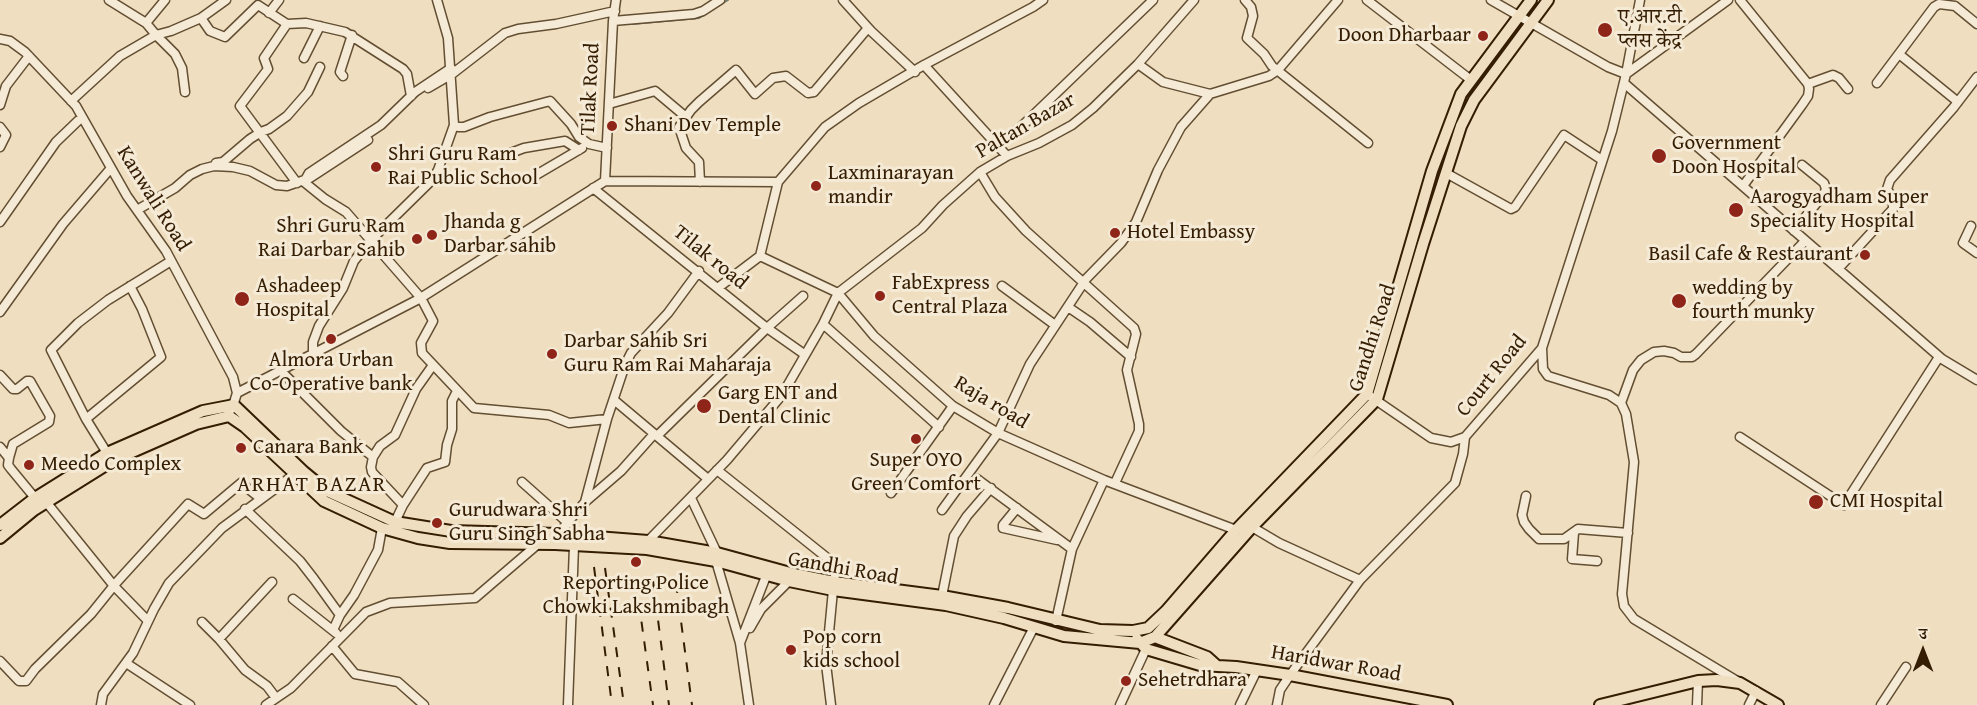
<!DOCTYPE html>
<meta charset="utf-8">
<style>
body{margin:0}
#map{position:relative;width:1977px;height:705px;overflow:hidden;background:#efdfc0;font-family:"Gentium Book Plus","Noto Serif Devanagari",serif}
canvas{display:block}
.north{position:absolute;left:1893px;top:621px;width:60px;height:60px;-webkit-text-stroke:4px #f5ead6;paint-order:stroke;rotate:0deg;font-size:16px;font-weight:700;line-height:24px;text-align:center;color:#341d02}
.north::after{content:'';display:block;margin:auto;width:21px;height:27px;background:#341d02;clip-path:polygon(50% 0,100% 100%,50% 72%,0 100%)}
</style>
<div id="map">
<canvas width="1977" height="705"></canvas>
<div class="north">उ</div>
</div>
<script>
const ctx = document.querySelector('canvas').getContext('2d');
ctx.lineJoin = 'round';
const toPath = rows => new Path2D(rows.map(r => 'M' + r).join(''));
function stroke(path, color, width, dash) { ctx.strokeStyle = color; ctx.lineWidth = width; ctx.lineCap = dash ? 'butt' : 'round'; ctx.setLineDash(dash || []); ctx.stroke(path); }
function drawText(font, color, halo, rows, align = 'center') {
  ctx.font = font + ' "Gentium Book Plus","Noto Serif Devanagari",serif'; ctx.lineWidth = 6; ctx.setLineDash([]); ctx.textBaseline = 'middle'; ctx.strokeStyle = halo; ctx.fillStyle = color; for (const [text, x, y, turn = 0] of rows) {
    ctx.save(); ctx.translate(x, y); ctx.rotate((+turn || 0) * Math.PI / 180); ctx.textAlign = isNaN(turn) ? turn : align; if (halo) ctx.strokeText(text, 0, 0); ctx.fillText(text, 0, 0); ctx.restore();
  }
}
const stream = toPath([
 [713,9,728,0],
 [632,24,699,18,706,14]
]);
const minor = toPath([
 [843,0,871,31,915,72],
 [1245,0,1251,7,1253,16,1247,38,1264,54,1272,66,1368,143],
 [1367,0,1471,80],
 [1491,0,1608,67,1626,74,1728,0],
 [1740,0,1808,84,1809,89,1808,96,1802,105,1743,186],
 [269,13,279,0],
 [201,18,210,31,225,37,258,5,287,24,306,23,345,32,403,69,407,74,411,96],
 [613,21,694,14,703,11,720,0],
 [146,23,165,0],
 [287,24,264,58,268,69,240,106,297,183],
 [0,39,10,41,25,52,76,106,127,196,166,251,233,377,237,393,232,409],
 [1899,54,1958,102],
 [304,58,320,26],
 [1138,64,1163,82,1210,94,1269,76,1278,70,1338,0],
 [924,65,1007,156],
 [451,68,415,92,381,125,309,173,304,182,325,199,346,212,421,298,433,321,421,343,422,353,474,408,549,415,569,423,607,419,585,502,558,534],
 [343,76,340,72,352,35],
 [1624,83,1942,359,1977,380],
 [1877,83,1934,7,1939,4,1955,6,1977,24],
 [1808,84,1833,75,1839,78,1848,89],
 [428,88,452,74,505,33,518,29,556,24,615,11],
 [185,92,182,68,175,54,156,35,171,31,201,18,226,0],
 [71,101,120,56,156,35,146,23,109,0],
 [609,104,655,91,686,117],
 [0,105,6,86,29,56],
 [454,125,458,127,464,127,490,117,550,101,571,124,579,137,589,144,607,148],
 [0,127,6,135,0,147],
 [997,144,1021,127,1153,0],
 [500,157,524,148,565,141,579,150],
 [216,163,223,162,250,139,261,132,269,129,287,116,308,92,320,67],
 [980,172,995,197,1026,231,1134,328,1136,334,1127,370,1139,424,1139,431,1115,483],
 [1446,173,1511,209,1515,207,1564,135,1602,160],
 [536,175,582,148],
 [605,181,613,21,616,0],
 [605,181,778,182],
 [700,182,699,162,686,148,679,127,691,110,699,102,736,70,755,94,773,78,786,76,808,93,814,92,868,28],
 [593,188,767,328,804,354],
 [137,210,175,188,190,175,202,169,214,166,233,167,250,171,276,185,287,186,310,178,368,140],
 [0,222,56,142,82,117],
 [1971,226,1963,243,1977,253],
 [1794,231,1824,194,1826,189,1824,183,1802,165],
 [760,256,838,293,874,336,953,406,998,433,1104,480,1236,530],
 [1838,269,1893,209,1893,199,1887,189,1890,180,1954,107,1977,77],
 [1002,286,1055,325],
 [719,287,760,256,778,182,825,127,859,103,924,65,1033,7,1043,0],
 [1068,307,1090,322,1131,357],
 [0,312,63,224,111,168],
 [823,324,939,427],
 [1542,348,1543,369,1548,376,1609,395,1621,403,1626,414,1634,462,1622,594,1624,606,1634,619,1737,681],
 [313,353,313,342,319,326,343,288,354,261,370,241,432,180,438,170,454,125,448,38,437,0],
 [280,370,341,431,373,457,371,467,372,472,403,505,395,522],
 [0,375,13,389,17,389,27,381,30,381,50,416,49,422,13,444,9,458,8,465,11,469,35,498],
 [237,393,419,299,605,181],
 [1367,394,1431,438,1451,442,1465,437],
 [614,400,708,479],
 [1621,403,1633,370,1641,360,1654,352,1664,351,1674,353,1681,357,1692,357,1696,354,1805,241],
 [86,419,161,357,142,309,130,286],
 [607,419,625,365,631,353,668,313,699,271],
 [657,436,767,328,803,296],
 [1740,437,1844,505,1939,357],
 [0,447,9,458],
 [107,453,86,419,51,350,78,323,108,300,171,261],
 [373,457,380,446,395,435,416,389,433,365],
 [717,470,831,561,835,574,834,582],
 [977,479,1072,549],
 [522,482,568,523],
 [891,493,953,406],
 [1526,496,1522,515,1524,522,1529,529,1539,539,1564,539,1578,529,1628,533],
 [691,498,717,553],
 [585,502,621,471,654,434],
 [47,503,114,586,148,621],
 [403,505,427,468,445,462,447,445,452,429,452,401,457,391],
 [1017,508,1003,525,1003,528,1057,540],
 [245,509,300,561,314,579,340,615,333,630],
 [942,510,998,433,1030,364,1086,279,1121,243,1136,222,1158,170,1181,127,1210,94],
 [1252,527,1279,543,1360,580],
 [1574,533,1572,559,1597,561],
 [648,541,727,460,782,395,823,324,838,293,922,228,943,205,980,172,1007,156,1039,143,1072,125,1093,108,1138,64,1194,0],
 [716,561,740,643,749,705],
 [942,596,954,536,967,516,991,488],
 [293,599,336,633],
 [340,615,354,595,378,550,382,528],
 [1056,621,1072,549,1104,480],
 [202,622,219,639,245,670,267,686,276,698],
 [750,628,761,609,789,581],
 [219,639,272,582],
 [740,643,768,571],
 [332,646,355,674,398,682,424,705],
 [0,661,19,681,26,681,35,669,91,614,116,583,188,504,204,514,241,483,261,499],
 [126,663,190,705],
 [101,705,103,694,133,653,154,609,169,583,222,528,295,474],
 [266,705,291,688,366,612,390,603,475,598,538,544],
 [568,705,574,546],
 [831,705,826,664,833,590],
 [994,705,1034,627],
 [1120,705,1146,649],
 [1240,705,1257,670],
 [1277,705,1280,690,1290,675,1360,580,1455,483,1463,454,1465,437,1542,348,1612,131,1626,74,1640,0],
 [1697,705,1698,681],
 [1749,705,1756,691],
 [1881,705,1906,667]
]);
const major = toPath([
 [0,525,35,498,107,453,203,411,234,405,304,472,327,491,395,522,451,531,558,534,648,541,717,553,794,574,834,582,942,596,1008,608,1100,630,1133,631,1148,628],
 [0,538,34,510,114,460,196,424,229,416,245,427,324,501,382,528,418,538,450,543,555,544,647,549,716,561,789,581,833,590,946,605,1004,618,1064,636,1140,643,1155,637,1252,527,1377,399,1423,244,1461,126,1474,100,1548,0],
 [1148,628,1166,611,1236,530,1367,394,1432,171,1461,94,1531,0],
 [1155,637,1207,657,1217,666],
 [1137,639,1146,649,1200,665,1236,667,1290,675,1447,705],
 [1600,705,1698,681,1717,680,1740,683,1778,705]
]);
const rail = toPath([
 [594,567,612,705],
 [605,568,624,705],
 [653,581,669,705],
 [636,582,653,705],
 [676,583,692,705]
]);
const markers = [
 [1605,30,8,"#8f2418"],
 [1483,36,6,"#8f2418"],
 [612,126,6,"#8f2418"],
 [1659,156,8,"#8f2418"],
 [376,167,6,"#8f2418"],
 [816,186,6,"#8f2418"],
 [1736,210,8,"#8f2418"],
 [1115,233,6,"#8f2418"],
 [432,235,6,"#8f2418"],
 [417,239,6,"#8f2418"],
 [1865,255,6,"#8f2418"],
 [880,296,6,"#8f2418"],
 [242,299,8,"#8f2418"],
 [1679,301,8,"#8f2418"],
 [331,339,6,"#8f2418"],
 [552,354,6,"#8f2418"],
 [704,406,8,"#8f2418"],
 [916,439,6,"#8f2418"],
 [241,448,6,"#8f2418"],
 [29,465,6,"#8f2418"],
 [1816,502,8,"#8f2418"],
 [437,523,6,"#8f2418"],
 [636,562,6,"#8f2418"],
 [791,650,6,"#8f2418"],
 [1126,681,6,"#8f2418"]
];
const poiNames = [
 ["ए.आर.टी.",1618,18],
 ["प्लस केंद्र",1618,42],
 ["Doon Dharbaar",1471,36,"right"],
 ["Shani Dev Temple",624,126],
 ["Government",1672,144],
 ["Doon Hospital",1672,168],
 ["Shri Guru Ram",388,155],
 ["Rai Public School",388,179],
 ["Laxminarayan",828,174],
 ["mandir",828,198],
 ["Aarogyadham Super",1750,198],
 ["Speciality Hospital",1750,222],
 ["Jhanda g",444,223],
 ["Darbar sahib",444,247],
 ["Shri Guru Ram",405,227,"right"],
 ["Rai Darbar Sahib",405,251,"right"],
 ["Hotel Embassy",1127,233],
 ["Basil Cafe & Restaurant",1853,255,"right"],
 ["FabExpress",892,284],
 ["Central Plaza",892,308],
 ["Ashadeep",256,287],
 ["Hospital",256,311],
 ["wedding by",1692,289],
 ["fourth munky",1692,313],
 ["Darbar Sahib Sri",564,342],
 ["Guru Ram Rai Maharaja",564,366],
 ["Almora Urban",331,361,"center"],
 ["Co-Operative bank",331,385,"center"],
 ["Garg ENT and",718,394],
 ["Dental Clinic",718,418],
 ["Canara Bank",253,448],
 ["Super OYO",916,461,"center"],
 ["Green Comfort",916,485,"center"],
 ["Meedo Complex",41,465],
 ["CMI Hospital",1830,502],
 ["Gurudwara Shri",449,511],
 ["Guru Singh Sabha",449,535],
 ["Reporting Police",636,584,"center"],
 ["Chowki Lakshmibagh",636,608,"center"],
 ["Pop corn",803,638],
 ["kids school",803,662],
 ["Sehetrdhara",1138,681]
];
const streetNames = [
 ["Tilak Road",591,89,-87],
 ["Paltan Bazar",1026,126,-30],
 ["Kanwali Road",153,199,58],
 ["Tilak road",710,258,39],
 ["Gandhi Road",1373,338,-72],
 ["Court Road",1492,376,-51],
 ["Raja road",991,403,31],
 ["Gandhi Road",843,569,10],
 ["Haridwar Road",1336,664,10]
];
const neighbourhoodNames = [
 ["ARHAT BAZAR",312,485]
];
stroke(stream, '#717d6b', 2);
stroke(minor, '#634e32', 11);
stroke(major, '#341d02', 14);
stroke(minor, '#f5ead6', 8);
stroke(major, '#efdfc0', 10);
stroke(rail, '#341d02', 2, [10, 10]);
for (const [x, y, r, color] of markers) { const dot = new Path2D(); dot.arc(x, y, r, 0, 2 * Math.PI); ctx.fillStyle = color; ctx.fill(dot); stroke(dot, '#f5ead6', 2); }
drawText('21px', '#341d02', '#f5ead6', poiNames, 'left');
drawText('21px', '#341d02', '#f5ead6', streetNames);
ctx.letterSpacing = '1.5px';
drawText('22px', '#341d02', '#f5ead6', neighbourhoodNames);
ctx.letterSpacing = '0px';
</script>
